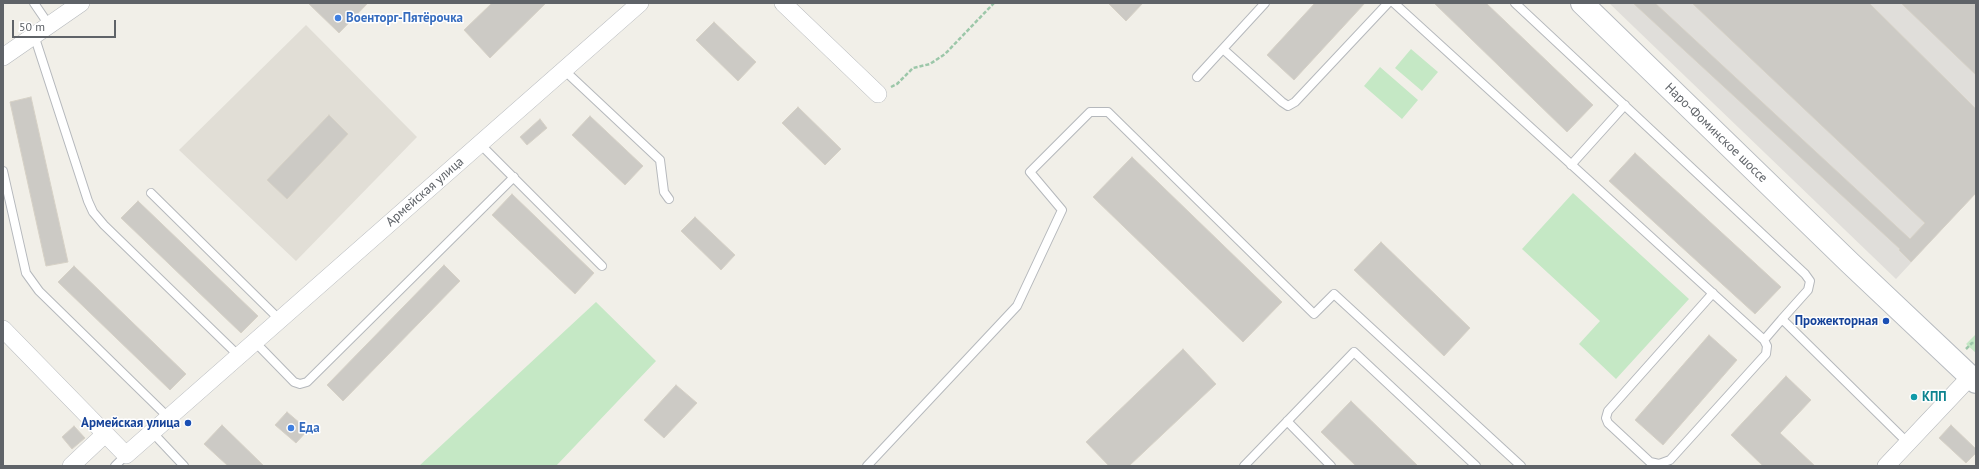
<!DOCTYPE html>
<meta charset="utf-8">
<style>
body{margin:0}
#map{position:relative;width:1979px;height:469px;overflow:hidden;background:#f1efe8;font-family:"PT Sans",sans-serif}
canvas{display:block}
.frame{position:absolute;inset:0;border:4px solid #5f6368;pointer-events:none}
.scale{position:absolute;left:12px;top:20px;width:104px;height:18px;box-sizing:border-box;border:2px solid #5f6368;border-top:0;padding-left:5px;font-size:12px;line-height:14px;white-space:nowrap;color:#5f6368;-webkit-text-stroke:3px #fff;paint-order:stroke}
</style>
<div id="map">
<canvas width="1979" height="469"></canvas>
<div class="frame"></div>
<div class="scale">50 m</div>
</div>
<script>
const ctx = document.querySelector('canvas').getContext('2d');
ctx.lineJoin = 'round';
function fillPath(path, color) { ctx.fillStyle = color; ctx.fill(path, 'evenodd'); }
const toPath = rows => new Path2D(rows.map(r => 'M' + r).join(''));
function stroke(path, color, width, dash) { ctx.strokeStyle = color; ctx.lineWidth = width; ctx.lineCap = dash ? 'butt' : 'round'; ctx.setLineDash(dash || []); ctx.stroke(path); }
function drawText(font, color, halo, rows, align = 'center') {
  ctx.font = font + ' "PT Sans",sans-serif'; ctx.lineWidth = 3; ctx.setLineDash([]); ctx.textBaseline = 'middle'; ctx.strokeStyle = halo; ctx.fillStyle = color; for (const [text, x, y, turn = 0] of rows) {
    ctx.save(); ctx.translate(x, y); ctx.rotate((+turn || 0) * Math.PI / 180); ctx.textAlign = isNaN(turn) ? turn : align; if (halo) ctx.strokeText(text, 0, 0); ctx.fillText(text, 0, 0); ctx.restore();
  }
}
const industrial = toPath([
 [1609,3,1976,3,1976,193,1896,279]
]);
const education = toPath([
 [306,25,417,137,296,261,179,150]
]);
const green = toPath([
 [1411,49,1438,72,1422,91,1395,68],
 [1380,67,1418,100,1402,119,1364,86],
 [1573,193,1689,299,1616,379,1579,344,1600,321,1522,249],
 [596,302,656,361,556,466,419,466],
 [1976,334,1976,353,1966,344]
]);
const building = toPath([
 [308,3,368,3,339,33,308,3],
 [492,3,546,3,490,58,464,30,492,3],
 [1108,3,1143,3,1126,21,1108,3],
 [1315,3,1365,3,1294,80,1267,55,1315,3],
 [1434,3,1486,3,1593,105,1567,132,1434,3],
 [1633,3,1655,3,1910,239,1925,223,1692,3,1869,3,1976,109,1976,193,1911,262,1899,250,1900,249,1633,3],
 [1901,3,1976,3,1976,75,1901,3],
 [714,22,756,62,738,81,696,40,714,22],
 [31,97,68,262,46,266,10,102,31,97],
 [798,107,841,149,825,165,782,123,798,107],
 [329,115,348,134,287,199,267,180,329,115],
 [590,116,643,166,625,185,572,135,590,116],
 [540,119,547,128,527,145,520,137,540,119],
 [1635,153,1781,287,1755,314,1609,181,1635,153],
 [1132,157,1282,302,1243,342,1093,197,1132,157],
 [512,194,594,273,575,294,492,215,512,194],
 [138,201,258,316,241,333,121,218,138,201],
 [695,217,735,255,721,270,681,231,695,217],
 [1381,242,1470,328,1444,356,1354,270,1381,242],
 [444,265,460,281,343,401,327,385,444,265],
 [74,266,186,374,170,390,58,282,74,266],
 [1709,335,1737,360,1663,445,1635,420,1709,335],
 [1183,349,1216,384,1129,466,1109,466,1086,442,1183,349],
 [1786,376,1811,400,1780,433,1815,466,1763,466,1731,435,1786,376],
 [676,385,697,403,664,438,644,420,676,385],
 [1351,401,1418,466,1356,466,1321,432,1351,401],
 [287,412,308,430,296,443,275,425,287,412],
 [222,425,264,466,228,466,204,444,222,425],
 [1951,425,1976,449,1976,453,1966,463,1939,438,1951,425],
 [74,426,85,438,72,449,62,437,74,426]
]);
const path = toPath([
 [891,87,897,84,913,68,930,64,945,54,994,3],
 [1966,349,1972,343,1976,343]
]);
const service = toPath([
 [34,3,49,25],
 [1394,3,1764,340,1782,319],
 [1515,3,1805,274,1810,281,1808,290,1782,319,1908,443],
 [34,35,88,201,93,212,104,225,239,356],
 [1223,49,1282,102,1288,106,1295,102,1388,3],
 [564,70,660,160,664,192,669,199],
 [1197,77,1265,3],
 [480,144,602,266],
 [1571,165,1625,105],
 [3,171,26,273,39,291,169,418],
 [151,193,280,320],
 [1713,293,1608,411,1606,418,1608,423,1650,462,1659,464,1670,460,1766,354,1767,346,1764,340],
 [255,342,294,382,300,384,307,382,514,177],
 [1287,421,1331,466],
 [152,432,184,466],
 [115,466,126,455],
 [867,466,1017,306,1062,210,1030,172,1090,112,1108,112,1314,314,1334,294,1521,466],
 [1244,466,1354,352,1476,466]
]);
const minor = toPath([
 [783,3,878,94],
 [3,57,81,3],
 [3,329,126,455,640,3],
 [71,466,105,434],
 [1886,466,1970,377]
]);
const secondary = toPath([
 [1582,3,1850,263,1976,382]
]);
const markers = [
 [338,18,4,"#3f7fe0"],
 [1886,321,4,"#1a4fb4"],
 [1914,397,4,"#0f9aa8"],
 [188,423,4,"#1a4fb4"],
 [291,428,4,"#3f7fe0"]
];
const shopNames = [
 ["Военторг-Пятёрочка",346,18],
 ["Еда",299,428]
];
const streetNames = [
 ["Наро-Фоминское шоссе",1716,133,44],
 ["Армейская улица",425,192,-41]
];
const transitNames = [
 ["Прожекторная",1878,321],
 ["Армейская улица",180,423]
];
const cultureNames = [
 ["КПП",1922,397]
];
fillPath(industrial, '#e0deda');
fillPath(education, '#e1ded6');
fillPath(green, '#c5e8c5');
fillPath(building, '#cccac5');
stroke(building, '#d6d1c6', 1);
stroke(service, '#b5b8bc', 10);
stroke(minor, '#b5b8bc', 18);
stroke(secondary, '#b6babf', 24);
stroke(path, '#9cc7a9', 2.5, [4, 2]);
stroke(service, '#fff', 8);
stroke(minor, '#fff', 17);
stroke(secondary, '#fff', 22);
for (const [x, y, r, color] of markers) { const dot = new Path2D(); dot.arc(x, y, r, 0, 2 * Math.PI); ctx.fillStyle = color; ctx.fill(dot); stroke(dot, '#fff', 1.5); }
drawText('bold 13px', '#366cbe', '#fff', shopNames, 'left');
drawText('13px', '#5f6368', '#fff', streetNames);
drawText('bold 13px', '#164399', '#fff', transitNames, 'right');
drawText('bold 13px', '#0d838f', '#fff', cultureNames, 'left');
</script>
